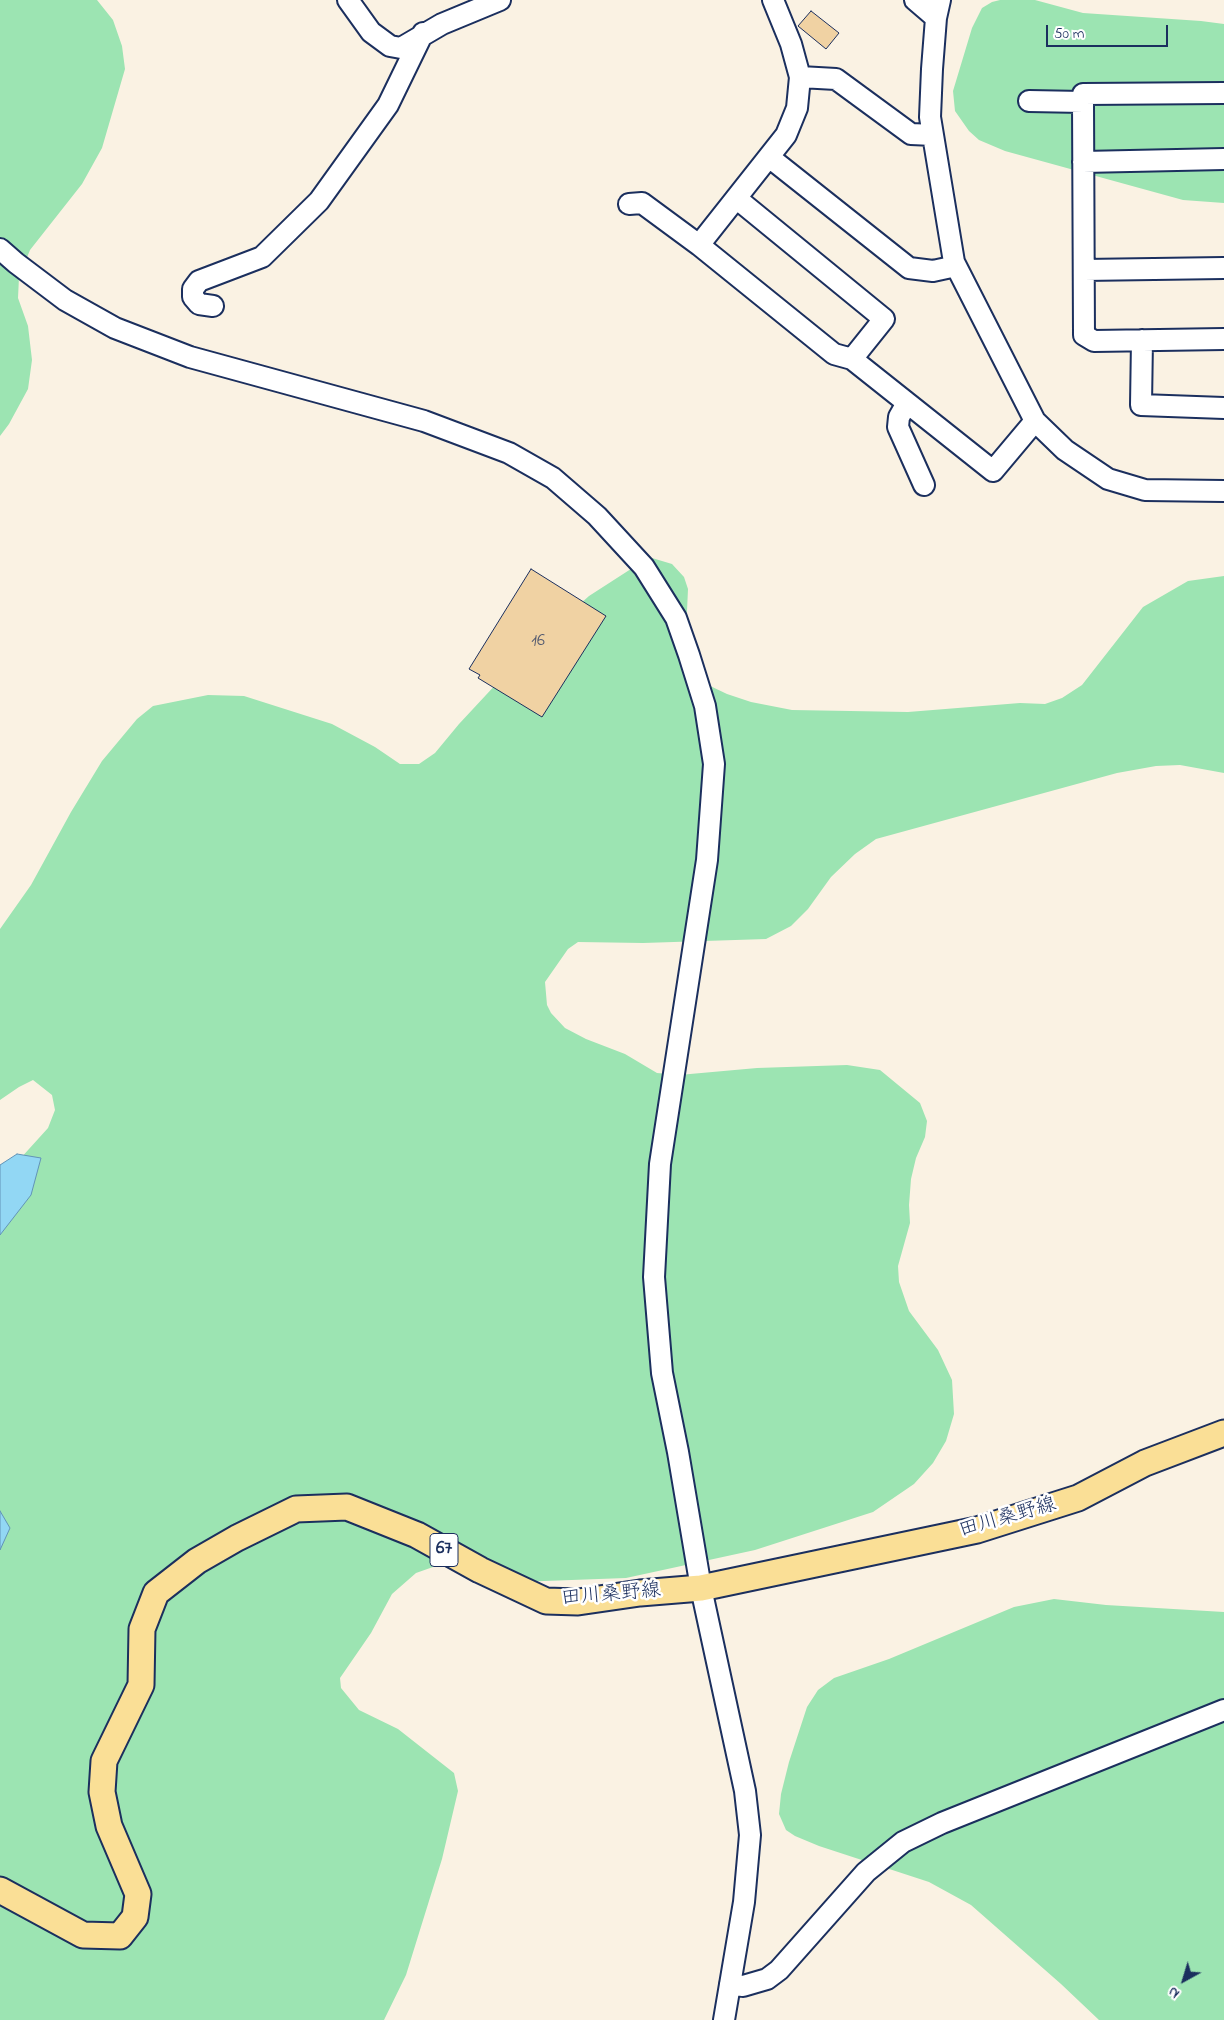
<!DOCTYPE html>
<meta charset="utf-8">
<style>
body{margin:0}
#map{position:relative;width:1224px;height:2020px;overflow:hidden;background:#faf2e3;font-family:"Indie Flower",sans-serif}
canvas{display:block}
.north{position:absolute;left:1159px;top:1955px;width:50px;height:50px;-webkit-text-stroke:4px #fff;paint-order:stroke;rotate:219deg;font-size:14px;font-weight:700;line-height:20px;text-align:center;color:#1b2f5e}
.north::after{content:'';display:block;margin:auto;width:18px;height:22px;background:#1b2f5e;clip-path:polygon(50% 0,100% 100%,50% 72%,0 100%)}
.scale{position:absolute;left:1046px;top:25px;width:122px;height:22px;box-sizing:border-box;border:2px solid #1b2f5e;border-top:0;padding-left:6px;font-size:15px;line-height:18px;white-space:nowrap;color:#1b2f5e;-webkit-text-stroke:4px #fff;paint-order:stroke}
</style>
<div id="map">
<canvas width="1224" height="2020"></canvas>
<div class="north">N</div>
<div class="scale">50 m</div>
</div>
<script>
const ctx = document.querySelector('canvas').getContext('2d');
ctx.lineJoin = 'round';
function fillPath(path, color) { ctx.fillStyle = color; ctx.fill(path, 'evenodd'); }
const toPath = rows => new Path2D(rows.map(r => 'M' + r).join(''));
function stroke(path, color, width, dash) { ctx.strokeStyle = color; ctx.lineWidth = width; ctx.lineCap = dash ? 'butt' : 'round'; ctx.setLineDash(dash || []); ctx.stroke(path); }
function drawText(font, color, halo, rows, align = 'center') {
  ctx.font = font + ' "Indie Flower","Klee One",sans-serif'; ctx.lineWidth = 5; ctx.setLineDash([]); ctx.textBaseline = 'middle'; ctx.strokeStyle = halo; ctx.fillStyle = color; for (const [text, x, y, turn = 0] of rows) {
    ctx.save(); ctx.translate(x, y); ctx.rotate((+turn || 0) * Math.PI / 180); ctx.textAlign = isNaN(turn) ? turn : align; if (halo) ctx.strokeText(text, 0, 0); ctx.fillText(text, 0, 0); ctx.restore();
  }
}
const green = toPath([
 [0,0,97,0,113,20,122,46,125,69,102,148,82,184,30,250,19,277,18,298,28,326,32,360,28,389,9,424,0,436],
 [1000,0,1035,0,1083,13,1201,21,1224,24,1224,203,1183,200,1005,151,979,140,969,131,955,111,953,91,972,28,982,8,992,2],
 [652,558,672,564,684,577,688,589,687,611,683,638,706,684,727,694,751,702,792,710,908,712,1020,703,1045,704,1062,698,1082,685,1143,607,1188,581,1224,576,1224,773,1180,765,1156,766,1117,773,876,839,855,854,831,877,808,909,791,926,766,939,643,943,578,942,568,949,545,982,547,1005,551,1013,565,1028,586,1039,625,1054,657,1073,679,1075,757,1068,847,1065,880,1070,920,1103,927,1121,925,1137,916,1158,911,1179,909,1205,910,1223,898,1266,899,1282,909,1311,938,1350,952,1380,954,1414,946,1441,933,1463,914,1484,873,1512,755,1550,626,1578,517,1582,449,1566,433,1567,416,1573,392,1594,371,1633,340,1678,341,1688,359,1710,398,1729,454,1773,458,1791,442,1859,406,1975,384,2020,0,2020,0,1181,48,1128,55,1110,52,1095,33,1080,19,1087,0,1100,0,929,31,885,71,812,102,761,137,719,153,706,208,695,244,696,332,724,375,747,400,764,419,764,435,753,459,724,526,652,589,596,634,567],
 [1054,1599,1106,1605,1224,1612,1224,2020,1099,2020,1061,1984,971,1905,929,1882,819,1846,795,1836,786,1830,779,1814,781,1794,789,1762,807,1707,818,1690,834,1678,889,1659,1014,1607]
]);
const water = toPath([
 [17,1154,41,1158,31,1195,0,1235,0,1165,17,1154],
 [0,1511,10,1528,0,1550,0,1511]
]);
const building = toPath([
 [811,11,839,33,826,49,798,26,811,11],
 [531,569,606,616,542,717,478,678,480,675,469,669,531,569]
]);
const minor = toPath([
 [348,0,371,32,390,46,401,48,442,24,500,0],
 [773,0,791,44,800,77,797,108,786,135,699,245,834,354,852,359,993,471,1035,421],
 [915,0,936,18],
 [940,0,936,18,932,69,930,117,954,262,1035,421,1065,450,1108,479,1145,490,1224,491],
 [800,77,836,79,911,134,933,135],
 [1224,93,1083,94,1083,102,1084,335,1094,341,1224,339],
 [1029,101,1083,102],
 [769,157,909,268,933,271,956,266],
 [1083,162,1224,159],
 [736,198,884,319,852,359],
 [629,204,642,203,699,245],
 [0,249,16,263,65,300,115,328,190,357,424,421,509,453,553,478,597,516,644,567,676,618,689,655,705,706,714,764,707,860,660,1164,654,1277,662,1373,678,1452,701,1588,745,1791,750,1835,744,1902,724,2020],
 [1084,270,1224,268],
 [213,306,199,304,193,297,193,289,199,281,262,257,319,201,388,105,423,33],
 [1142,340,1141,405,1224,408],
 [907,403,899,417,898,427,924,485],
 [730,1984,743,1986,767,1979,779,1970,866,1872,903,1842,942,1823,1224,1710]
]);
const major = toPath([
 [0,1890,83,1935,120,1936,135,1917,138,1894,109,1826,102,1792,104,1761,141,1685,142,1629,156,1593,197,1561,237,1538,296,1509,347,1507,417,1535,480,1570,546,1601,578,1602,640,1593,701,1588,977,1530,1078,1498,1145,1463,1224,1433]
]);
const numberNames = [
 ["16",538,642]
];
const shields = [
 [444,1550,28]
];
const shieldNames = [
 ["67",444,1550]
];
const streetNames = [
 ["田川桑野線",1008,1519,-16],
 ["田川桑野線",611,1596,-5]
];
fillPath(green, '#9ce4b2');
fillPath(water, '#92d7f4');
stroke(water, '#6294b8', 1);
fillPath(building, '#f0d2a3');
stroke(building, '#1b2f5e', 1);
stroke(minor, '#1b2f5e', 24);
stroke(major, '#1b2f5e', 29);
stroke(minor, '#fff', 20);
stroke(major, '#fadf96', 25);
drawText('18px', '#50586f', null, numberNames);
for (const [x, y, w] of shields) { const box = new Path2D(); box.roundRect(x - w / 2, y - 16.5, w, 33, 4); ctx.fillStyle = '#fff'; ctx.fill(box); stroke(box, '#1b2f5e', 1); }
drawText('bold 19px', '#1b2f5e', null, shieldNames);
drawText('20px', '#1b2f5e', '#fff', streetNames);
</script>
